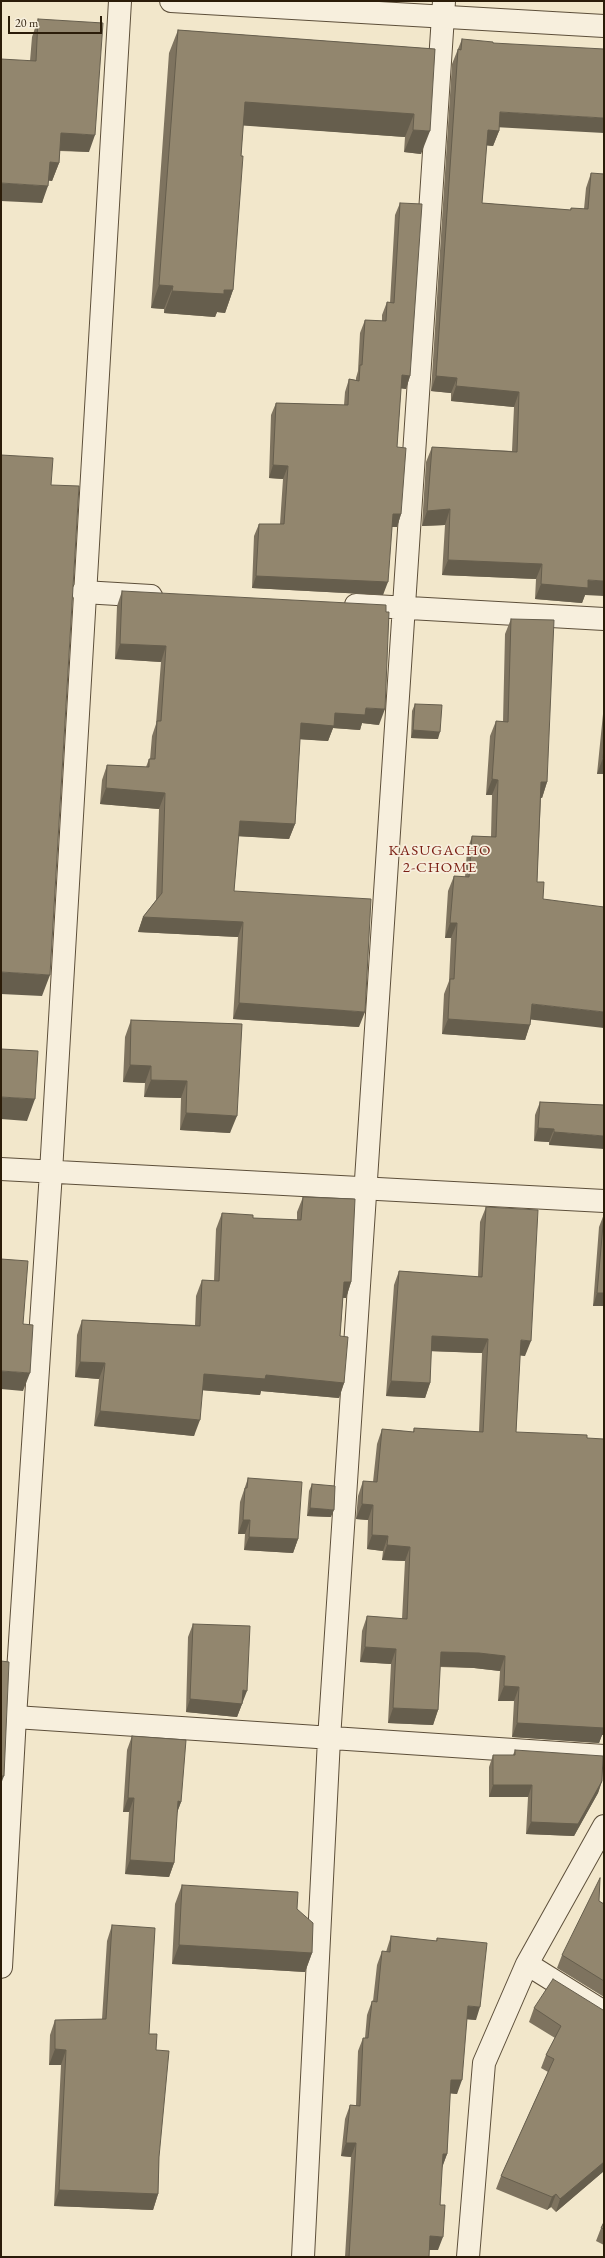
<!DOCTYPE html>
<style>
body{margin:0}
#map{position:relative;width:605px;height:2258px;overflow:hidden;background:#f2e7cb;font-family:"EB Garamond",serif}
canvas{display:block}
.frame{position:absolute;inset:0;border:2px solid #2b1c09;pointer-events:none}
.scale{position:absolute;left:8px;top:16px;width:94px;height:18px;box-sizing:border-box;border:2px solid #2b1c09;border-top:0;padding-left:5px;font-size:12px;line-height:14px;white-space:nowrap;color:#2b1c09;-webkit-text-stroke:3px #f7efdd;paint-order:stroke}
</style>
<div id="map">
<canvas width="605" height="2258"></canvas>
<div class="frame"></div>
<div class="scale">20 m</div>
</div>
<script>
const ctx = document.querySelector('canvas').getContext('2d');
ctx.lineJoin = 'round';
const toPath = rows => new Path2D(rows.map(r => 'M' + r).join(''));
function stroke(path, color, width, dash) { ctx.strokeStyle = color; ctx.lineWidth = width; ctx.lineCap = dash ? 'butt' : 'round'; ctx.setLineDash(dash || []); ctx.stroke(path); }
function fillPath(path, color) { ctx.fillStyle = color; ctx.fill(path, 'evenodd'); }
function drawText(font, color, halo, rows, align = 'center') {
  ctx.font = font + ' "EB Garamond",serif'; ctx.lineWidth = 3.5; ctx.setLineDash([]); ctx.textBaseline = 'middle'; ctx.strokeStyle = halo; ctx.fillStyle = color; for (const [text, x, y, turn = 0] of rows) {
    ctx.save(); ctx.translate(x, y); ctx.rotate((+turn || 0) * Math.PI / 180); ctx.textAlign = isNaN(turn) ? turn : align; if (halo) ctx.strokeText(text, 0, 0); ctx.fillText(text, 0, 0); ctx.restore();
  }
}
const minor = toPath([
 [83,592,151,596],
 [356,605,604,619],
 [15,1717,604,1756],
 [527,1964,604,2012],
 [303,2257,329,1739,444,1],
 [468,2257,484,2063,527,1964,604,1826]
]);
const tertiary = toPath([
 [171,1,604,26],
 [1,1169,604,1201],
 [1,1967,15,1717,51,1172,120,1]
]);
const wall = toPath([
 [38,19,89,152,60,151,59,163,52,181,48,180,42,203,30,61,32,37],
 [178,30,435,49,421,154,404,152,405,137,243,125,233,290,225,313,217,312,215,317,164,313,164,309,151,308,169,53],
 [462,39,499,128,499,131,493,146,486,145,482,203,570,210,571,208,584,209,586,188,591,173,585,595,582,603,535,599,536,579,442,575,445,525,422,526,426,462,432,447,512,451,514,407,451,401,451,393,431,391,452,64],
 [400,203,410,376,406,389,401,388,397,447,401,514,397,527,392,527,383,595,252,588,254,536,259,524,280,524,283,479,269,478,271,415,276,403,344,405,345,392,349,379,356,380,356,378,358,371,360,333,365,320,382,321,382,315,387,302,390,303,395,215],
 [122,591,379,725,362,723,360,730,333,728,328,741,300,739,295,824,289,839,238,836,234,891,359,1027,233,1019,238,937,138,932,143,917,156,900,159,809,100,804,102,780,107,765,146,767,149,759,150,759,152,736,156,724,161,662,115,659,117,606],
 [511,619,547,782,542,798,541,797,537,882,543,899,531,1020,525,1040,442,1034,444,994,449,981,451,938,445,938,448,891,454,876,465,877,467,851,472,836,491,837,492,795,486,795,490,736,496,721,503,722,505,634],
 [415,704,438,739,411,738,412,711],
 [604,712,604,774,597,774,603,714],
 [131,1020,242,1024,230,1133,180,1130,181,1098,144,1097,145,1083,123,1082,125,1037],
 [540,1102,604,1105,549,1145,549,1142,534,1141,535,1115],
 [303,1197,351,1282,346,1298,343,1298,340,1336,344,1383,339,1398,261,1391,260,1395,203,1390,194,1436,94,1426,99,1379,75,1377,77,1335,82,1320,195,1325,196,1296,202,1280,214,1281,216,1229,222,1213,253,1218,297,1220,297,1212],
 [486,1207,525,1356,520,1355,516,1432,602,1735,599,1743,512,1737,514,1701,498,1701,500,1671,474,1668,440,1667,438,1710,433,1725,388,1723,391,1664,360,1662,362,1631,367,1616,402,1619,405,1561,382,1560,383,1551,367,1549,368,1520,356,1519,358,1496,363,1481,373,1482,377,1444,382,1429,413,1432,414,1428,479,1432,482,1353,431,1351,430,1383,425,1398,386,1396,394,1285,399,1271,478,1277,480,1222],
 [604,1214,604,1306,593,1306,599,1227],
 [248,1478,298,1539,293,1553,244,1550,245,1534,238,1534,240,1502],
 [312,1484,331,1517,307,1516,309,1491],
 [193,1624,242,1704,237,1717,186,1712,188,1637],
 [132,1736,181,1802,177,1813,174,1863,169,1877,125,1874,129,1812,123,1812,127,1750],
 [515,1750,602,1781,598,1793,574,1836,526,1834,528,1797,489,1797,489,1767,493,1755,513,1755],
 [182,1885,297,1909,312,1953,305,1972,172,1964,175,1904],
 [599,1901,604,1904,604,1997,557,1968,562,1955],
 [112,1925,149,2034,156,2050,159,2157,158,2194,153,2210,54,2206,61,2065,49,2065,50,2035,55,2020,102,2019,107,1941],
 [391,1936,436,1941,437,1938,476,2020,467,2019,457,2094,450,2093,447,2154,442,2167,438,2250,429,2250,429,2257,345,2257,351,2157,341,2156,345,2119,350,2105,356,2105,358,2051,363,2038,365,2038,367,2015,372,2001,373,2001,377,1965,382,1951,386,1952],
 [534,2008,604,2010,604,2171,556,2212,551,2207,547,2210,496,2189,501,2176,548,2072,541,2068,546,2055,555,2038,529,2022],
 [604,2222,604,2245,596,2241,601,2228]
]);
const shadedWall = toPath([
 [245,102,414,114,405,137,236,125],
 [500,112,604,118,604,133,494,127],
 [413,130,430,131,421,154,404,152],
 [488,130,499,131,493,146,482,145],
 [61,133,95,135,89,152,54,150],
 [50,162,59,163,52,181,43,180],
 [1,183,48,186,42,203,1,201],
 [159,285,173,286,164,309,151,308],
 [224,290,233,290,225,313,217,312,215,317,164,313,172,291],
 [402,375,410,376,406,389,397,388],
 [436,376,457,378,451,393,431,391],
 [456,386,519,392,514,407,451,401],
 [273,465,288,466,283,479,269,478],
 [450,509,445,525,422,526,427,511],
 [393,514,401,514,397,527,388,527],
 [448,560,542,564,536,579,442,575],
 [256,576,388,582,383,595,252,588],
 [588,580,604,581,604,596,585,595,582,603,535,599,541,584],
 [120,644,166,646,161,662,115,659],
 [366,708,385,709,379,725,362,723,360,730,333,728,328,741,295,739,301,723,335,713],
 [413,730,440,732,438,739,411,738],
 [603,758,604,759,604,774,597,774],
 [492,779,498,780,492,795,486,795],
 [541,782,547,782,542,798,536,797],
 [106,788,165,793,159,809,100,804],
 [240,821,295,824,289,839,234,836],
 [143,917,243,922,238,937,138,932],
 [450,923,457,923,451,938,445,938],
 [1,972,50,975,42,996,1,994],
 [239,1003,365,1012,359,1027,233,1019],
 [532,1004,604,1012,604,1028,526,1019],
 [448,1019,530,1025,525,1040,442,1034],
 [130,1065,151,1066,145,1083,123,1082],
 [151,1080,187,1081,181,1098,144,1097],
 [1,1097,35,1099,27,1121,1,1119],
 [186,1113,237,1116,230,1133,180,1130],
 [538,1128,554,1129,549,1142,534,1141],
 [554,1132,604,1136,604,1149,549,1145],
 [344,1282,351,1282,346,1298,339,1297],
 [597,1293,604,1293,604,1306,593,1306],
 [432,1336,488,1339,482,1353,427,1351],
 [521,1340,531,1341,525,1356,516,1355],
 [80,1362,105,1363,99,1379,75,1377],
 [1,1371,30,1373,23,1391,1,1389],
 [204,1374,266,1375,344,1383,339,1398,261,1391,260,1395,199,1390],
 [391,1381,430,1383,425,1398,386,1396],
 [100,1411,200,1420,194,1436,94,1426],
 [362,1504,373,1505,368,1520,356,1519],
 [310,1508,334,1510,331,1517,307,1516],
 [243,1520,250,1520,245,1534,238,1534],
 [372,1535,388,1536,383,1551,367,1549],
 [249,1537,298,1539,293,1553,244,1550],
 [387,1545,410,1547,405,1561,382,1560],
 [365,1647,396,1649,391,1664,360,1662],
 [441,1652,479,1653,505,1656,500,1671,474,1668,436,1666],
 [504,1686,519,1687,514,1701,498,1701],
 [243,1690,247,1691,242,1704,238,1704,242,1704,237,1717,186,1712,190,1699],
 [393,1708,438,1710,433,1725,388,1723],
 [517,1723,604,1723,604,1735,602,1735,599,1743,512,1737],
 [1,1776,4,1776,1,1784],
 [602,1781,598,1793,574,1836,526,1834,531,1822],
 [493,1785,532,1785,528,1797,489,1797],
 [128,1798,134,1798,129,1812,123,1812],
 [178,1801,181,1802,176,1815],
 [130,1860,174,1863,169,1877,125,1874],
 [179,1945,312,1953,305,1972,172,1964],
 [468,2006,480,2007,476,2020,463,2019],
 [55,2049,66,2050,61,2065,49,2065],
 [451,2080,462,2080,457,2094,446,2093],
 [346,2143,356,2143,351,2157,341,2156],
 [443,2154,447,2154,442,2168],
 [604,2162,604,2171,556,2212,560,2199],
 [59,2190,158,2194,153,2210,54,2206],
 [556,2194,551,2207,547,2210,552,2197],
 [430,2236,443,2237,438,2250,425,2250]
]);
const building = toPath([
 [38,19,103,23,95,135,61,133,59,163,50,162,48,186,1,183,1,184,1,59,36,61,38,19],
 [178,30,435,49,430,131,413,130,414,114,245,102,241,156,243,156,233,290,224,290,224,294,172,291,173,286,159,285,178,30],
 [462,39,493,42,493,43,604,49,604,118,500,112,499,131,488,130,482,203,571,210,571,208,588,209,591,173,604,174,604,581,588,580,588,588,541,584,542,564,448,560,450,509,427,511,432,447,517,452,519,392,456,386,457,378,436,376,458,49,461,50,462,39],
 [400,203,422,204,410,376,402,375,397,447,406,448,401,514,393,514,388,582,256,576,259,524,284,524,288,466,273,465,276,403,348,405,349,379,359,381,360,365,362,365,365,320,386,321,387,302,394,303,400,203],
 [1,455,53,458,51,485,79,486,50,975,1,972,1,455],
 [122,591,386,605,386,612,389,612,385,709,366,708,365,715,335,713,334,726,301,723,295,824,240,821,234,891,371,899,365,1012,239,1003,243,922,143,917,162,893,165,793,106,788,107,765,149,767,149,759,155,759,157,721,161,721,166,646,120,644,122,591],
 [511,619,554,620,547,782,541,782,537,882,544,882,543,899,604,907,604,1012,532,1004,530,1025,448,1019,450,979,454,979,457,923,450,923,454,876,469,877,472,836,496,837,498,780,492,779,496,721,508,722,511,619],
 [415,704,442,705,440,732,413,730,415,704],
 [604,748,604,759,603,758,604,748],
 [131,1020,242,1024,237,1116,186,1113,187,1081,151,1080,151,1066,130,1065,131,1020],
 [1,1049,38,1051,35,1099,1,1097,1,1049],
 [540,1102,604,1105,604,1136,554,1132,554,1129,538,1128,540,1102],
 [303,1197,355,1199,351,1282,344,1282,340,1336,348,1337,344,1383,266,1375,265,1379,204,1374,200,1420,100,1411,105,1363,80,1362,82,1320,200,1326,202,1280,219,1281,222,1213,253,1215,253,1218,301,1220,303,1197],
 [486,1207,538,1210,531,1341,521,1340,516,1432,587,1435,587,1438,604,1439,604,1728,517,1723,519,1687,504,1686,505,1656,479,1653,441,1652,438,1710,393,1708,396,1649,365,1647,367,1616,407,1619,410,1547,387,1545,388,1536,372,1535,373,1505,362,1504,363,1481,377,1482,382,1429,414,1432,414,1428,483,1432,488,1339,432,1336,430,1383,391,1381,399,1271,482,1277,486,1207],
 [604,1214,604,1293,597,1293,604,1214],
 [1,1259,28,1261,23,1324,33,1325,30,1373,1,1371,1,1259],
 [248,1478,302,1482,298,1539,249,1537,250,1520,243,1520,245,1488,247,1488,248,1478],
 [312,1484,335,1486,334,1510,310,1508,312,1484],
 [193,1624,250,1626,247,1691,243,1690,242,1704,190,1699,193,1624],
 [1,1661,9,1662,4,1776,1,1776,1,1661],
 [132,1736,186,1740,181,1802,178,1801,174,1863,130,1860,134,1798,128,1798,132,1736],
 [515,1750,603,1756,602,1781,578,1824,531,1822,532,1785,493,1785,493,1755,515,1755,515,1750],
 [600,1878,599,1901,604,1904,604,1981,562,1955,600,1878],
 [182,1885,298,1892,297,1909,313,1923,312,1953,179,1945,182,1885],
 [112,1925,155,1928,149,2034,157,2034,156,2050,169,2051,159,2157,158,2194,59,2190,66,2050,55,2049,55,2020,106,2019,112,1925],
 [391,1936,437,1941,437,1938,487,1943,480,2007,468,2006,462,2080,451,2080,447,2154,443,2154,440,2205,445,2205,443,2237,430,2236,429,2257,349,2257,356,2143,346,2143,350,2105,360,2106,363,2038,368,2038,372,2001,377,2002,382,1951,390,1952,391,1936],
 [553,1979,603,2010,604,2010,604,2162,560,2199,556,2194,552,2197,501,2176,554,2059,546,2055,561,2026,534,2008,553,1979],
 [604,2222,604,2229,601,2228,604,2222]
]);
const neighbourhoodNames = [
 ["KASUGACHO",440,851],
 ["2-CHOME",440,868]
];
stroke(minor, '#5d4f3a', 24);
stroke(tertiary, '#5d4f3a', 24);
stroke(minor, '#f7efdd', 22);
stroke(tertiary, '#f7efdd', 22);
fillPath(wall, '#7e735f');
fillPath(shadedWall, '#665e4d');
fillPath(building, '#92866e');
stroke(building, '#665e4d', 1);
ctx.letterSpacing = '1px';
drawText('15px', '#7a1f14', '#f7efdd', neighbourhoodNames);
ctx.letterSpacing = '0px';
</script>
